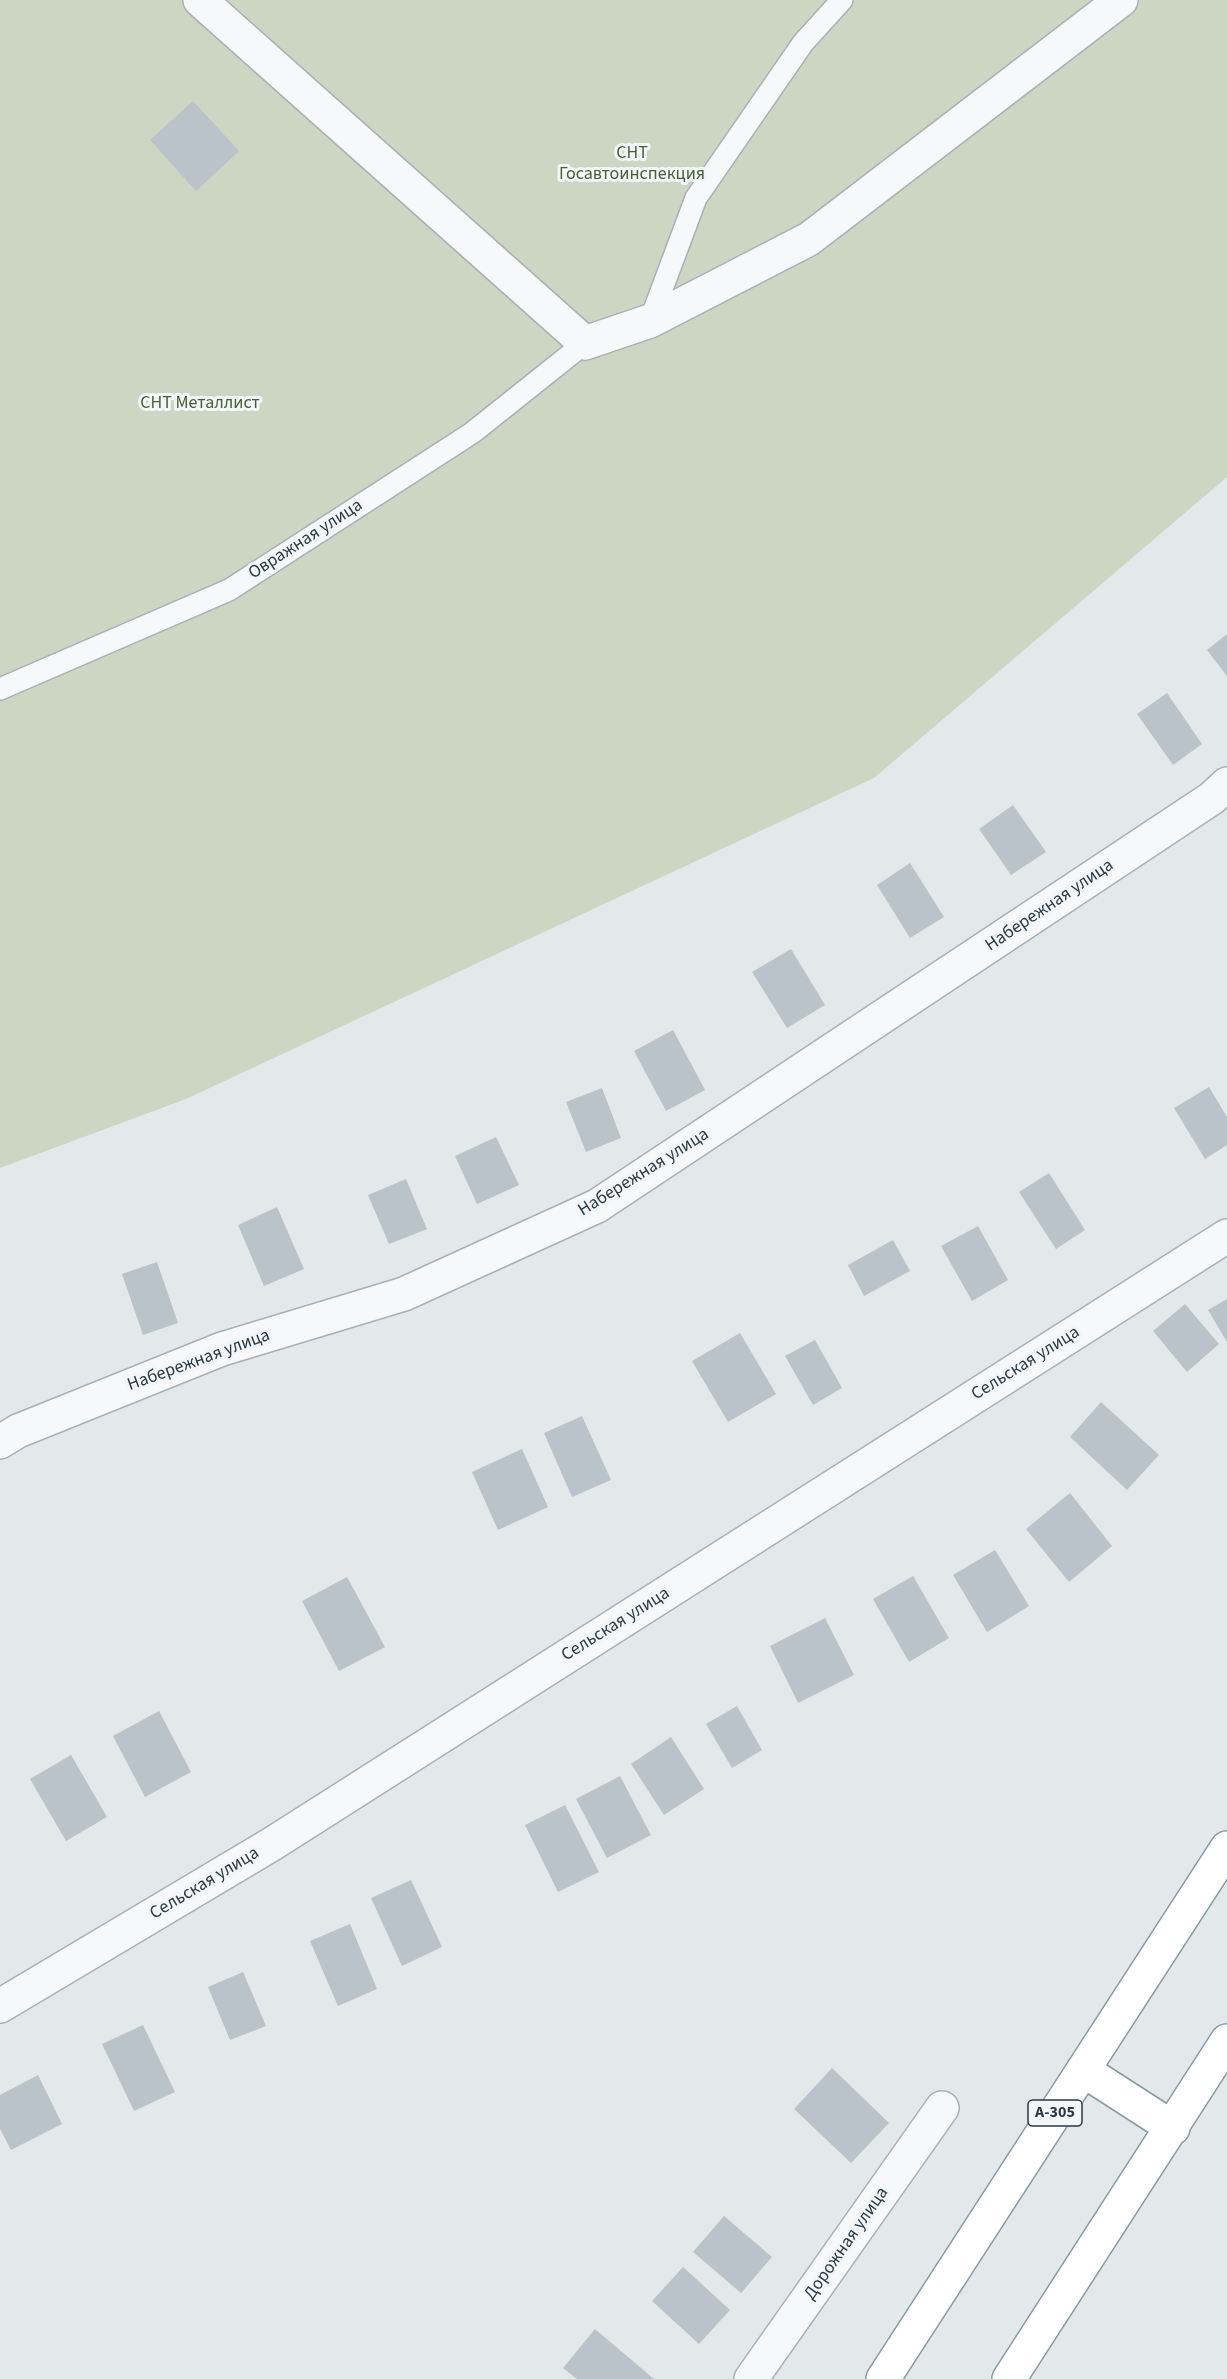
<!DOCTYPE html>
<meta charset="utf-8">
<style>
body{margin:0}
canvas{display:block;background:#e3e8eb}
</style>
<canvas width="1227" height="2379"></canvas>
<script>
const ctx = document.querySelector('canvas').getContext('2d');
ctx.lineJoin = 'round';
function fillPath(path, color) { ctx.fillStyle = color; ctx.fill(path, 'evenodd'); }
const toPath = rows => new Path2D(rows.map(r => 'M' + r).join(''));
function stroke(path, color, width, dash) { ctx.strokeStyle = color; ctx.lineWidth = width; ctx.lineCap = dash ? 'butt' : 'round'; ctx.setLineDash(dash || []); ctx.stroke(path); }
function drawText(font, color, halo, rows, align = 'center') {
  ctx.font = font + ' "Source Sans 3",sans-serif'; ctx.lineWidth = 6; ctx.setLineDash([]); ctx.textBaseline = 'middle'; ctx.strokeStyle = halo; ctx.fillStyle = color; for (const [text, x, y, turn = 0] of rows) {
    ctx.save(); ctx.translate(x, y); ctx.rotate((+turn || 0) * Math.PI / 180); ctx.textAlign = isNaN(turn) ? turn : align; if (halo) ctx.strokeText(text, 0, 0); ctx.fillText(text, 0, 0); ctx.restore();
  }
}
const green = toPath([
 [0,0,1227,0,1227,477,874,778,186,1099,0,1168]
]);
const building = toPath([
 [193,101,239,151,196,191,150,140],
 [1227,634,1227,676,1207,650],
 [1167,693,1202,744,1173,765,1137,714],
 [1013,805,1046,852,1011,875,979,829],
 [910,863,944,917,910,938,877,885],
 [791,949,825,1005,787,1028,752,972],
 [673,1030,705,1090,666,1111,634,1051],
 [1209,1087,1227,1117,1227,1145,1205,1159,1174,1108],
 [602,1088,621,1138,586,1152,566,1102],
 [496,1137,519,1185,477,1204,455,1156],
 [1049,1173,1085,1230,1056,1249,1019,1192],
 [406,1179,427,1229,389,1244,368,1195],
 [277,1207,304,1269,264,1286,238,1225],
 [978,1226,1008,1280,972,1301,941,1246],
 [893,1240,910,1271,864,1296,848,1265],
 [157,1262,178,1323,143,1335,122,1274],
 [1227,1299,1227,1342,1208,1310],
 [1185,1304,1219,1344,1187,1372,1153,1331],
 [740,1333,776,1394,728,1422,692,1361],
 [815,1340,842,1388,813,1405,785,1356],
 [1101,1402,1159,1455,1127,1490,1070,1437],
 [582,1416,611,1480,572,1497,544,1433],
 [522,1449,548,1507,498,1530,472,1472],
 [1070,1493,1112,1546,1069,1582,1026,1529],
 [995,1550,1029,1606,987,1632,953,1575],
 [913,1576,949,1638,909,1662,873,1599],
 [347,1577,385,1647,339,1671,302,1601],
 [825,1618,854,1675,798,1703,770,1646],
 [737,1706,762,1750,732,1768,706,1724],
 [159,1711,191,1772,145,1797,113,1736],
 [671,1737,704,1789,664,1815,631,1764],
 [71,1755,107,1817,66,1841,30,1779],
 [620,1776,651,1835,607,1858,576,1799],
 [565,1805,599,1872,558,1892,525,1825],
 [411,1880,442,1947,402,1966,371,1898],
 [350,1924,377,1989,338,2006,310,1941],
 [243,1972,266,2026,230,2040,208,1987],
 [143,2025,175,2092,134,2111,102,2044],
 [832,2068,889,2123,851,2163,794,2109],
 [38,2075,62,2124,11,2150,0,2129,0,2095],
 [724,2216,772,2257,741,2293,693,2252],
 [683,2267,730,2310,699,2344,652,2301],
 [595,2329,654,2379,577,2379,563,2368]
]);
const lane = toPath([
 [650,321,696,198,803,43,842,0],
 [0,689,229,590,472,433,585,343]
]);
const street = toPath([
 [200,0,585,343,650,321,809,239,1121,0],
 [0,1442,18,1431,222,1349,404,1294,597,1206,1212,798,1227,784],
 [0,2006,272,1844,1227,1236],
 [751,2379,942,2108]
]);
const highway = toPath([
 [1083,2070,1173,2128],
 [883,2379,1227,1848],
 [1009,2379,1227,2041]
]);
const shields = [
 [1055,2113,54]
];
const shieldNames = [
 ["А-305",1055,2113]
];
const parkNames = [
 ["СНТ",632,154],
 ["Госавтоинспекция",632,175],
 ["СНТ Металлист",200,404]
];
const streetNames = [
 ["Овражная улица",306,540,-33],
 ["Набережная улица",1050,906,-34],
 ["Набережная улица",644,1173,-32],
 ["Набережная улица",199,1361,-20],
 ["Сельская улица",1026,1364,-32],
 ["Сельская улица",616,1625,-32],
 ["Сельская улица",205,1884,-31],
 ["Дорожная улица",847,2244,-55]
];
fillPath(green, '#cdd5c3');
fillPath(building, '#bac3c9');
stroke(lane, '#a8b0b6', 24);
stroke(street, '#a8b0b6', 36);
stroke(highway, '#899aa2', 36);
stroke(lane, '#f6f8f9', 21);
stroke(street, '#f6f8f9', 33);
stroke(highway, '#fff', 33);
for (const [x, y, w] of shields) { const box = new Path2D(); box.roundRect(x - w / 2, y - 13, w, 26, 4.5); ctx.fillStyle = '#f3f6f8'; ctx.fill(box); stroke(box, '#2a3a44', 1.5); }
drawText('bold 16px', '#2a3a44', null, shieldNames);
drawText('18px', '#496037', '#f3f6f8', parkNames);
drawText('18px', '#2a3a44', '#f3f6f8', streetNames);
</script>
